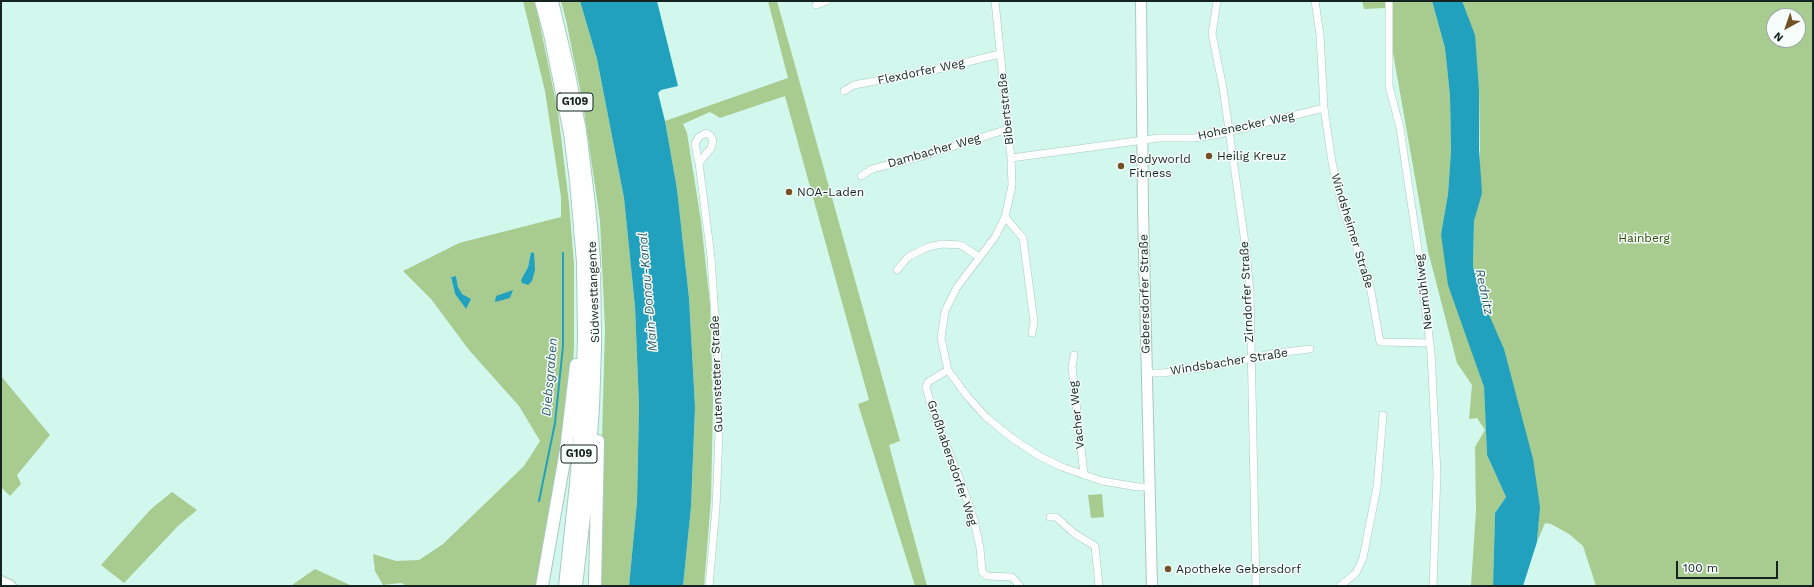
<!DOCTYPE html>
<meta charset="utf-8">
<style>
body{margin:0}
#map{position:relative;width:1814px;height:587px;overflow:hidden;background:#d2f8ed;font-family:"Work Sans",sans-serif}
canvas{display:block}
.frame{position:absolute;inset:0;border:2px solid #152420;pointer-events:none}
.north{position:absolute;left:1766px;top:8px;width:40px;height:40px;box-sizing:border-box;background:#f6fdfb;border:1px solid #9ca6a3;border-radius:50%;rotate:220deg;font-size:11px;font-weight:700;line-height:16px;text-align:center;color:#152420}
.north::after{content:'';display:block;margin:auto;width:14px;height:18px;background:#725127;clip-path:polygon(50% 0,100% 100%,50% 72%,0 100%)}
.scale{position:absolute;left:1676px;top:561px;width:102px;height:18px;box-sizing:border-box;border:2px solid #152420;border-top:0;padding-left:5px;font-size:12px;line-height:14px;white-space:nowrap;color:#152420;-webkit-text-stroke:3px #f6fdfb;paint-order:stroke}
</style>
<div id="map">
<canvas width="1814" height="587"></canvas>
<div class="frame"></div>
<div class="north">N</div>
<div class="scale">100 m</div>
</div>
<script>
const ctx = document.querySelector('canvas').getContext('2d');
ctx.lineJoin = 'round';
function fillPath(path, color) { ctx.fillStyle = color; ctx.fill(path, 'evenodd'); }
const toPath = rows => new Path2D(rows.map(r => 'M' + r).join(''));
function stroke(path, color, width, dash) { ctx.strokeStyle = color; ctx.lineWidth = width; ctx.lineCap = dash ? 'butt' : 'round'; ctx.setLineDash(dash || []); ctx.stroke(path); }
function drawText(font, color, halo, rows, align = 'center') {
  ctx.font = font + ' "Work Sans",sans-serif'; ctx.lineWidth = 3; ctx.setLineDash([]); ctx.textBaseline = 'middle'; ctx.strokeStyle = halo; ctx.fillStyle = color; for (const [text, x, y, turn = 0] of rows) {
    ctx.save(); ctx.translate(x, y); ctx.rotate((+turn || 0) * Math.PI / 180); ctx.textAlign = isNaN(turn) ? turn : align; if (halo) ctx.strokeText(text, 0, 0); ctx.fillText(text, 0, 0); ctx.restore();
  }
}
const green = toPath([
 [523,1,535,1,558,112,569,203,574,264,574,346,572,384,538,586,407,586,401,583,383,585,375,571,373,554,396,561,419,560,443,544,524,466,540,441,519,406,469,350,431,299,403,271,459,243,561,217,561,197,545,91],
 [531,252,534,253,534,261,521,280,528,267],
 [456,276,458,287,466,309,455,294,451,277],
 [561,1,580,1,597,59,624,198,635,307,639,406,637,502,629,586,598,586,605,329,600,220,583,104,566,20],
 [768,1,777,1,900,441,889,445,927,586,915,586,858,404,869,400,785,96,720,118,710,112,683,124,687,133,701,221,710,304,713,403,711,499,704,586,683,586,691,507,695,407,689,298,677,189,665,121,788,78],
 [1362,1,1432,1,1445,48,1450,96,1451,151,1448,194,1441,234,1470,344,1484,387,1487,455,1506,497,1495,513,1493,586,1471,586,1476,510,1475,447,1485,430,1477,418,1469,419,1472,385,1457,363,1428,251,1385,8,1364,9],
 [1460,1,1813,1,1813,586,1596,586,1583,546,1569,534,1551,524,1545,523,1537,542,1539,518,1473,267,1474,221,1480,157,1479,88,1477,69],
 [1774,16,1798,16,1798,40,1774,40],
 [1,376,50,435,17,475,21,484,10,496,1,487],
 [172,492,197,510,178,526,124,583,101,565,151,509],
 [1102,494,1104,517,1091,518,1088,495],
 [315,569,350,585,352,586,293,586,292,585]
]);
const water = toPath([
 [580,1,657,1,678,86,661,90,658,93,665,121,677,189,689,298,695,407,691,507,683,586,629,586,637,502,639,406,635,307,624,198,597,59],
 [1432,1,1462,1,1475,35,1479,89,1479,149,1482,193,1474,221,1473,267,1483,301,1504,349,1533,459,1540,507,1537,542,1523,586,1493,586,1495,513,1506,497,1487,455,1484,387,1448,285,1441,234,1448,194,1451,151,1450,96,1445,48],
 [531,252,534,253,535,270,532,281,528,285,522,283,521,280,528,267],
 [456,276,458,287,462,294,471,299,466,309,455,294,451,277],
 [513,290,510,298,495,302,496,296]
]);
const stream = toPath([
 [539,501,555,423,563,346,563,253]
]);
const minor = toPath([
 [995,1,1011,158,1159,138,1194,138,1215,135,1324,108],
 [1217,1,1212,34,1223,88,1246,250,1250,292,1256,586],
 [1315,1,1320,35,1324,108,1332,162,1342,207,1370,286,1380,342,1430,343],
 [1389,1,1389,86,1400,128,1418,249,1431,352,1437,474,1433,586],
 [816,5,827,1],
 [844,91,854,85,934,70,1000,54],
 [1011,158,1012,186,1005,217,995,237,957,287,945,311,941,338,948,370,967,396,986,417,1012,438,1039,456,1062,467,1102,481,1138,487,1150,487],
 [699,163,711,148,713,141,711,136,706,133,699,137,695,144,699,163,711,257,718,363,719,433,716,508,709,586],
 [861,176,872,169,923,156,1008,129],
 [1005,217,1023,238,1034,322,1032,333],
 [897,270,908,257,928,247,942,244,961,245,979,257],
 [1074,355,1072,367,1084,475],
 [948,370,928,382,926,387,933,412,962,485,974,520,980,548,982,572,987,576,1012,577,1020,586],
 [1147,373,1163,373,1207,367,1276,353,1310,349],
 [1050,517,1056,517,1075,534,1095,546,1099,586],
 [1340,586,1356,573,1363,558,1377,487,1383,415]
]);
const secondary = toPath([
 [1141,1,1143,211,1152,586],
 [1,581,11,586]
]);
const trunk = toPath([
 [541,1,550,34,570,133,576,181,583,262,584,337,582,408,576,484,565,586],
 [552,1,567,64,580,131,589,205,594,260,595,347,593,408,587,490,576,586],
 [542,586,566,450,576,365],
 [595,586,598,441]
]);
const markers = [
 [1209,156,4,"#725127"],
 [1121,166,4,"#725127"],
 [789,192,4,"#725127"],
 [1168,569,4,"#725127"]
];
const shields = [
 [575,102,36],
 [579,454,36]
];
const shieldNames = [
 ["G109",575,102],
 ["G109",579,454]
];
const streetNames = [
 ["Flexdorfer Weg",921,72,-12],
 ["Bibertstraße",1006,109,-96],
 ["Hohenecker Weg",1246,126,-12],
 ["Dambacher Weg",934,151,-16],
 ["Windsheimer Straße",1352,231,73],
 ["Südwesttangente",594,292,-92],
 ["Zirndorfer Straße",1247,292,-93],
 ["Neumühlweg",1424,292,-97],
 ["Gebersdorfer Straße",1145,294,-91],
 ["Windsbacher Straße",1229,362,-9],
 ["Gutenstetter Straße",717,374,-92],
 ["Vacher Weg",1077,415,-96],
 ["Großhabersdorfer Weg",952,463,71]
];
const poiNames = [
 ["Heilig Kreuz",1217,156],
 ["Bodyworld",1129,159],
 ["Fitness",1129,173],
 ["NOA-Laden",797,192],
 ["Apotheke Gebersdorf",1176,569]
];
const parkNames = [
 ["Hainberg",1644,238]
];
const waterNames = [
 ["Main-Donau-Kanal",648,292,-95],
 ["Rednitz",1484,292,78],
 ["Diebsgraben",550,377,-85]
];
fillPath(green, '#a8cc90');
fillPath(water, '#21a1bd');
stroke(stream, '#21a1bd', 2);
stroke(minor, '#a5cabf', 8);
stroke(secondary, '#a5cabf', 12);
stroke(trunk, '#a5cabf', 14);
stroke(minor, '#fff', 7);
stroke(secondary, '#fff', 10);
stroke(trunk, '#fff', 12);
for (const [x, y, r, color] of markers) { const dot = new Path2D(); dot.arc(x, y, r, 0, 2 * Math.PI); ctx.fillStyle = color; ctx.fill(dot); stroke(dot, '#f6fdfb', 1.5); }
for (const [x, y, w] of shields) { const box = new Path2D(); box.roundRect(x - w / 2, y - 9, w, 18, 3); ctx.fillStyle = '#f6fdfb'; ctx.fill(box); stroke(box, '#152420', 1); }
drawText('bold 11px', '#152420', null, shieldNames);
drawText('12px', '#152420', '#f6fdfb', streetNames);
drawText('12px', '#152420', '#f6fdfb', poiNames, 'left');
drawText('12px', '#2b5100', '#f6fdfb', parkNames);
drawText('italic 13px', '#2e5f6b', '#f6fdfb', waterNames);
</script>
